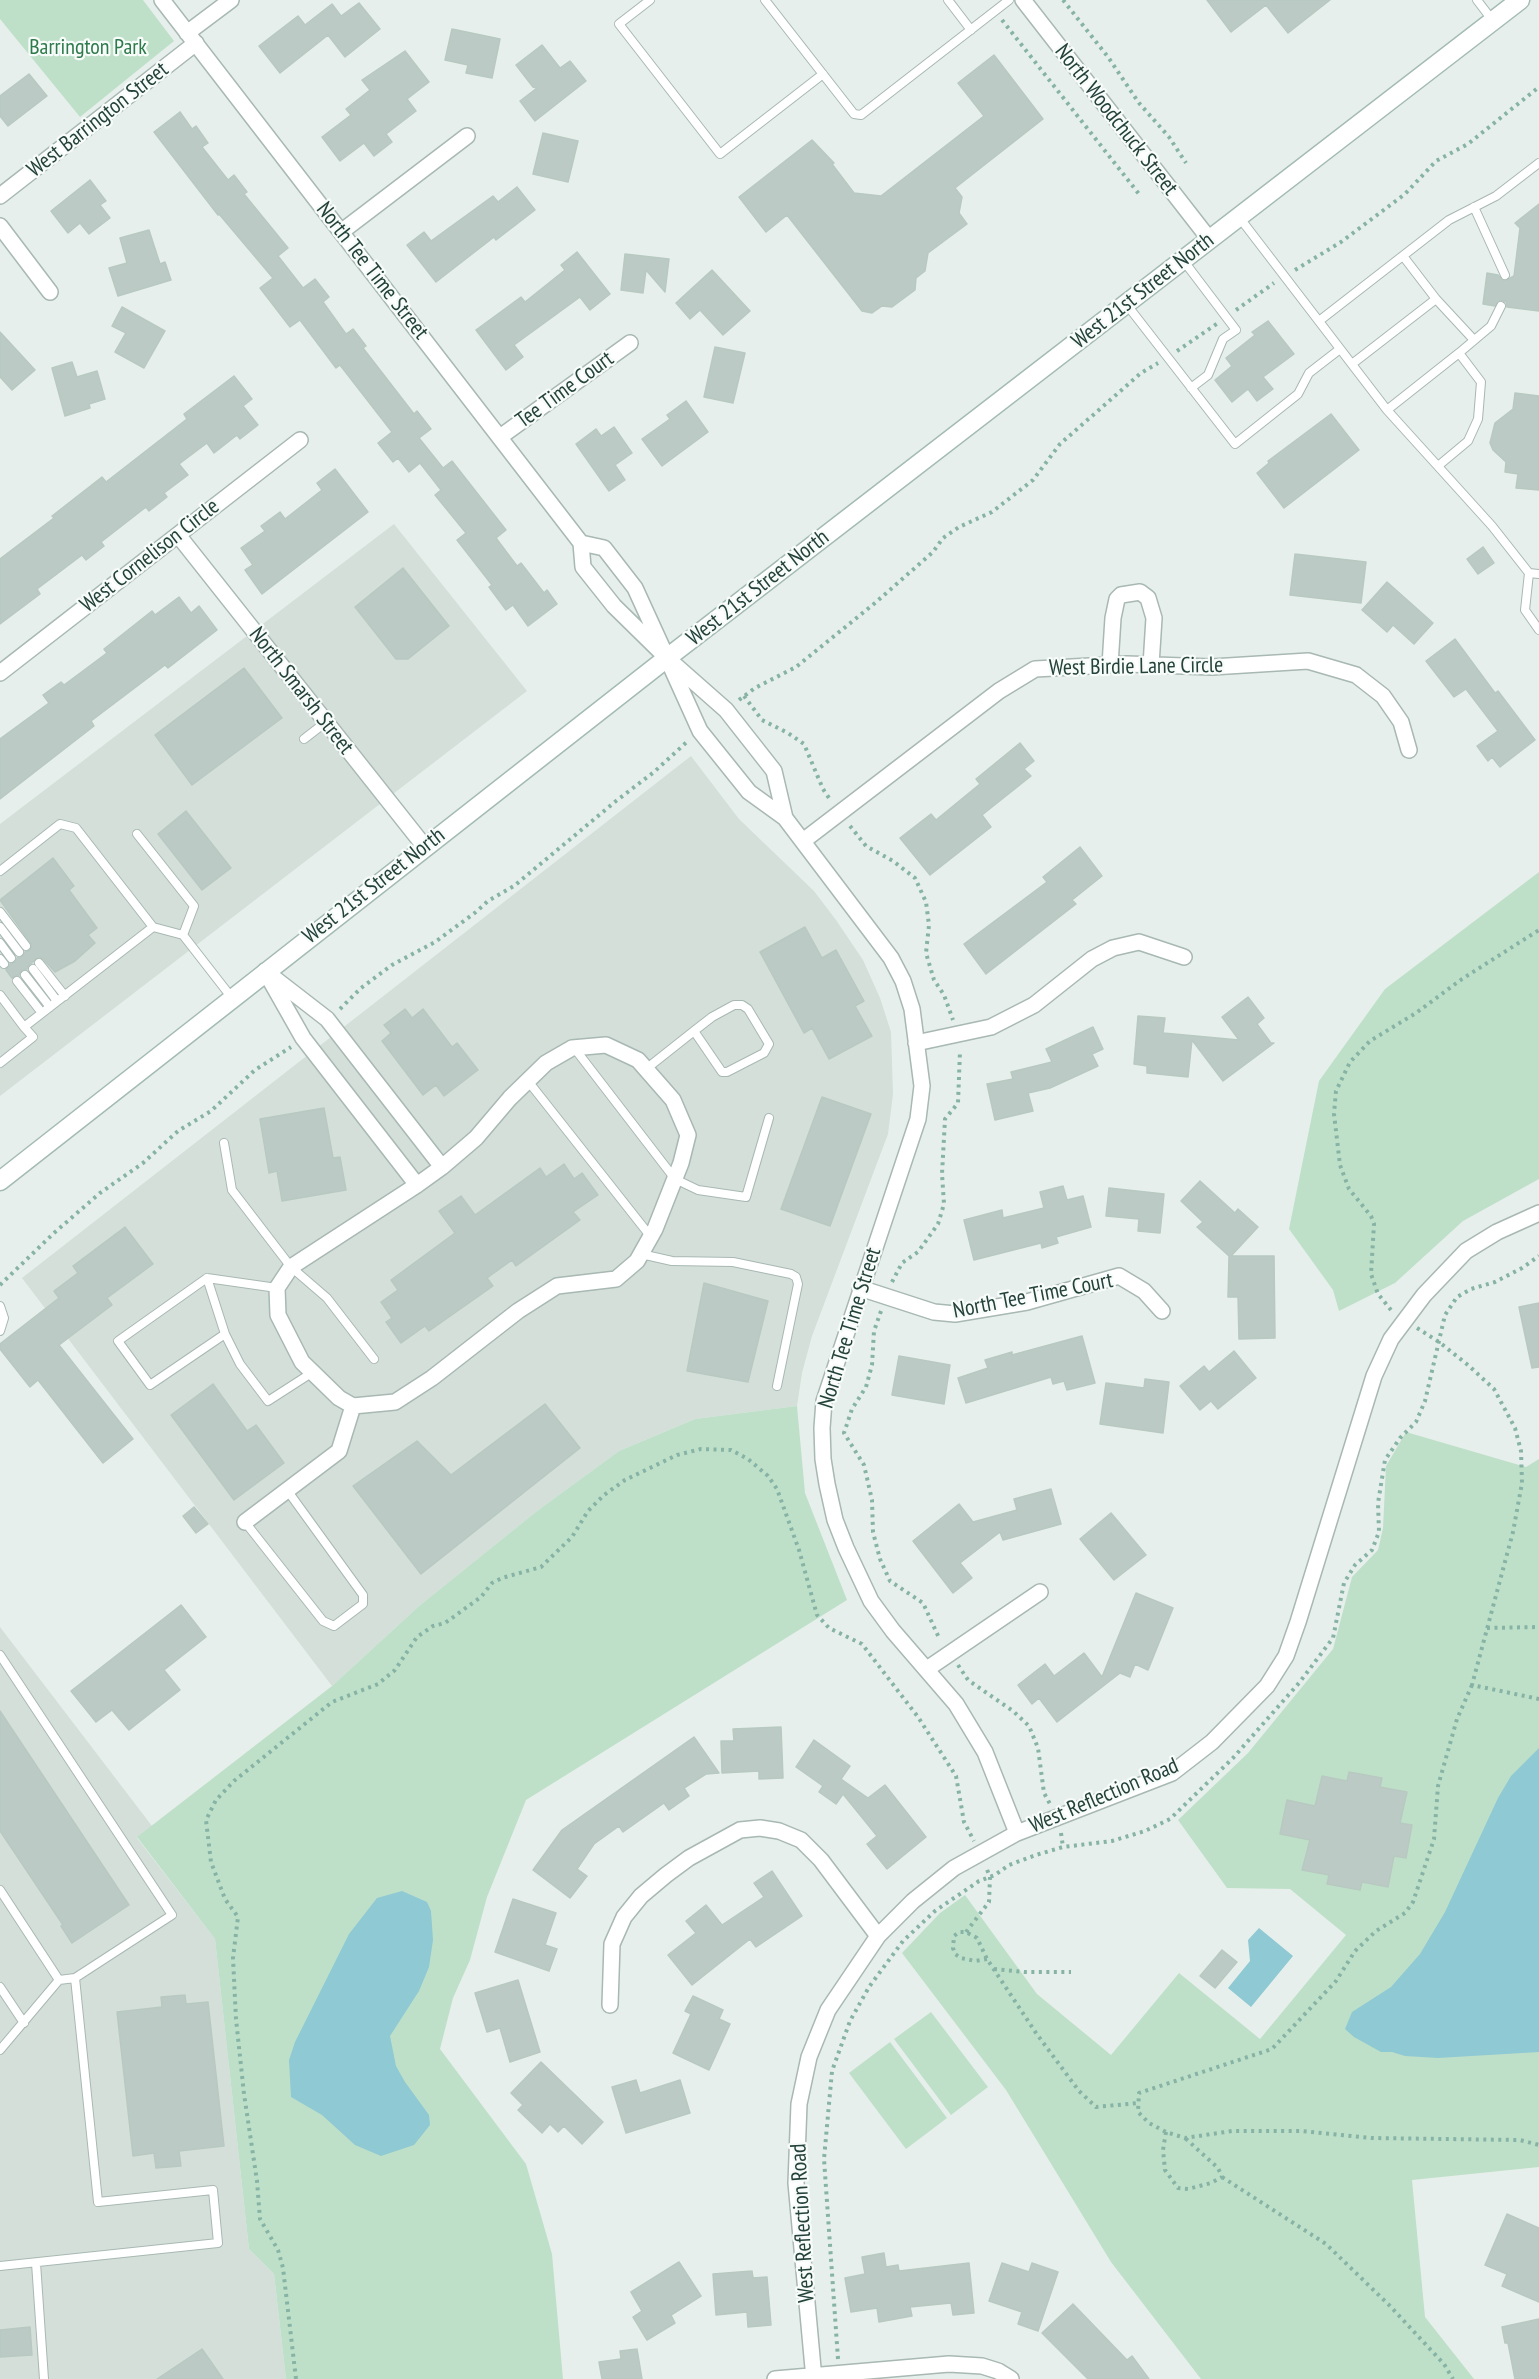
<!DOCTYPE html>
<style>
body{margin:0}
canvas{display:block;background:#e6efeb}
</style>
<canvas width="1539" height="2379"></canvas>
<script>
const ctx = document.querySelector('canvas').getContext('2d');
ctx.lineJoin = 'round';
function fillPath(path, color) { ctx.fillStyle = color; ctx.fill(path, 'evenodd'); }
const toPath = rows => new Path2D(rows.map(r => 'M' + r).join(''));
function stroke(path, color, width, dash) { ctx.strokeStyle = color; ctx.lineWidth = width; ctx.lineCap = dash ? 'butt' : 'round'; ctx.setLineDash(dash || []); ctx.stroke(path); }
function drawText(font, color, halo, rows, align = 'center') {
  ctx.font = font + ' "PT Sans Narrow",sans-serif'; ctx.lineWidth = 4.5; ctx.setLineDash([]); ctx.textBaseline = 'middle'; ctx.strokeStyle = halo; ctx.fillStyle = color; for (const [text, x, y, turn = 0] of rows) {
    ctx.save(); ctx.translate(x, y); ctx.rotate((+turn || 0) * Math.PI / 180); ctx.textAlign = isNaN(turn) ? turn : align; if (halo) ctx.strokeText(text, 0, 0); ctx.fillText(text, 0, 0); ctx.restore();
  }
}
const built = toPath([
 [394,524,527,691,0,1096,0,824],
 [691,756,739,819,814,891,836,920,863,960,880,998,891,1032,893,1094,888,1134,812,1336,802,1373,797,1406,695,1419,619,1451,537,1511,419,1606,332,1686,22,1278],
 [0,1627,152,1826,137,1838,215,1939,249,2249,274,2274,286,2379,0,2379]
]);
const green = toPath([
 [0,0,143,0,174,41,80,117,0,19],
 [1539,872,1539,1179,1463,1221,1395,1283,1339,1311,1333,1290,1289,1229,1319,1081,1385,989],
 [797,1406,805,1493,847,1600,526,1800,487,1897,470,1960,453,1998,440,2049,526,2164,552,2254,563,2379,286,2379,274,2274,249,2249,215,1939,137,1837,332,1686,419,1606,537,1511,619,1451,695,1419],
 [1406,1432,1526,1467,1539,1459,1539,2167,1412,2180,1425,2317,1474,2379,1201,2379,1111,2262,1006,2090,902,1953,940,1913,965,1895,1037,1994,1111,2055,1179,1973,1260,2039,1346,1935,1290,1889,1227,1888,1178,1820,1248,1753,1333,1649,1352,1577,1378,1550,1383,1528,1386,1466],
 [931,2012,988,2087,951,2115,894,2039],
 [890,2042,947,2118,906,2149,849,2073]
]);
const water = toPath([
 [1539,1748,1539,2052,1438,2058,1405,2056,1392,2052,1381,2052,1354,2037,1345,2029,1352,2012,1391,1987,1420,1954,1445,1912,1498,1798,1511,1776],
 [402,1891,427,1902,431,1911,433,1940,429,1967,419,1991,390,2036,396,2066,405,2082,429,2115,430,2125,414,2145,381,2156,355,2145,322,2115,291,2097,289,2060,295,2042,349,1934,377,1898],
 [1259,1928,1293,1956,1251,2007,1228,1988,1250,1961,1248,1940]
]);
const building = toPath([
 [1207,0,1330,0,1288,33,1266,5,1231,32,1207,0],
 [359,3,380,29,345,57,328,35,280,73,259,46,298,16,305,25,332,4,341,16,359,3],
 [452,29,500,39,492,78,466,73,468,65,445,60,452,29],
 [542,45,560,68,570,61,586,81,535,121,520,101,537,88,533,87,516,65,542,45],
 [405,51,429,82,407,99,416,111,386,134,392,142,374,156,364,143,340,161,322,137,351,115,346,109,370,90,362,80,405,51],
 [994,55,1043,119,955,188,962,197,959,213,967,224,928,253,925,271,916,278,915,290,892,307,882,306,872,313,862,311,787,215,766,232,739,197,812,140,834,163,832,164,854,193,881,196,984,116,958,83,994,55],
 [29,74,47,96,8,126,0,116,0,96,29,74],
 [180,112,192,129,196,126,208,143,202,147,228,180,234,175,247,192,244,194,288,248,278,256,303,288,315,279,329,297,323,302,346,334,353,329,366,346,363,348,414,414,417,411,431,429,419,438,443,468,452,461,506,530,496,538,517,566,521,563,544,593,547,590,557,604,528,626,513,605,506,610,489,587,492,585,457,540,466,533,435,495,441,490,420,463,409,472,398,458,393,462,378,443,392,432,340,365,336,368,300,320,290,327,260,288,273,278,219,214,218,215,154,132,180,112],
 [543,133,578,141,568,182,533,174,543,133],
 [90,180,106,201,100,205,110,218,89,234,80,223,68,233,51,211,90,180],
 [517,187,535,210,496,240,494,237,436,282,407,245,424,232,431,241,493,196,498,202,517,187],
 [1539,204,1539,311,1507,307,1506,302,1501,300,1495,306,1483,304,1487,273,1498,275,1504,281,1514,276,1520,228,1515,223,1539,204],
 [149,230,160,264,165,262,171,280,118,296,109,268,127,263,120,238,149,230],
 [577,252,610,294,590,310,580,297,514,345,523,357,506,370,476,330,521,297,525,302,565,270,561,265,577,252],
 [625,254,669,259,665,292,646,270,643,293,621,290,625,254],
 [712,270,750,311,723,335,700,310,690,319,676,303,712,270],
 [122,307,165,331,144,368,115,352,126,333,112,326,122,307],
 [1268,321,1294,354,1263,377,1273,389,1257,401,1248,389,1232,402,1215,380,1232,366,1226,358,1255,335,1252,332,1268,321],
 [0,332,35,370,12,390,0,377,0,332],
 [715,347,745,353,733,403,704,397,715,347],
 [72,362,77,377,97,371,105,399,89,404,90,408,65,416,52,368,72,362],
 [234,376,252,399,243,406,258,425,240,439,237,435,214,453,207,443,179,464,188,475,164,493,167,497,149,511,146,507,101,542,104,546,86,560,82,555,37,589,40,594,0,624,0,559,54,518,52,516,102,477,106,482,187,419,184,414,234,376],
 [1515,393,1539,396,1539,490,1516,488,1518,474,1505,472,1506,462,1493,450,1490,443,1495,423,1513,409,1515,393],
 [686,401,708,432,662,466,642,439,670,419,667,415,686,401],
 [1331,414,1359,450,1284,508,1257,473,1269,463,1268,461,1331,414],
 [614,427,632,453,615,465,625,480,609,491,576,444,596,429,601,436,614,427],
 [335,469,368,512,262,594,245,570,253,565,241,548,265,531,261,526,280,512,285,519,322,490,317,483,335,469],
 [1483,547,1494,563,1478,574,1467,559,1483,547],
 [1295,554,1366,562,1361,603,1290,595,1295,554],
 [403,568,449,626,408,659,396,659,355,607,403,568],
 [1387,582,1433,623,1414,644,1393,625,1387,632,1362,610,1387,582],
 [179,597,191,613,199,606,217,630,168,668,165,665,91,721,94,726,0,799,0,739,49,703,43,695,61,682,64,685,107,653,104,649,152,611,155,615,179,597],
 [1455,639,1495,693,1498,691,1535,740,1500,767,1492,757,1488,761,1477,746,1498,731,1466,689,1454,697,1426,661,1455,639],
 [244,668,282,718,192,785,155,735,244,668],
 [1020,743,1034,761,1024,769,1031,776,982,815,991,827,930,875,900,838,931,814,936,820,980,784,976,779,1020,743],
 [186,811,231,868,202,890,158,834,186,811],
 [1080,847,1102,876,1072,900,1076,904,986,974,964,944,1047,882,1043,877,1080,847],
 [53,858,74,886,69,890,97,928,88,935,95,943,75,961,55,972,43,959,39,957,29,965,27,969,22,970,19,975,12,978,6,970,10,964,15,962,17,958,22,957,25,952,30,950,32,945,0,900,53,858],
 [805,927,822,958,836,950,864,1001,855,1006,872,1036,829,1059,812,1028,804,1033,760,952,805,927],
 [1248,997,1264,1018,1257,1024,1271,1043,1274,1043,1223,1081,1192,1040,1188,1077,1147,1073,1147,1066,1134,1064,1138,1016,1165,1018,1163,1033,1239,1040,1222,1017,1248,997],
 [405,1009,412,1018,423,1009,452,1047,457,1043,478,1070,444,1096,436,1085,423,1095,382,1041,391,1033,384,1025,405,1009],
 [1093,1027,1103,1049,1092,1054,1098,1066,1050,1088,1028,1093,1033,1111,995,1120,987,1084,1013,1079,1011,1072,1052,1062,1046,1049,1093,1027],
 [822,1097,871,1114,830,1226,781,1209,822,1097],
 [324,1108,333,1158,340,1157,346,1190,282,1201,277,1171,269,1173,260,1119,324,1108],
 [564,1164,574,1179,582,1173,598,1195,573,1212,580,1220,516,1266,512,1260,487,1278,493,1286,429,1331,425,1326,401,1343,386,1322,392,1318,381,1302,398,1290,391,1280,455,1233,439,1211,461,1196,475,1215,540,1168,546,1177,564,1164],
 [1200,1181,1235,1213,1238,1209,1258,1227,1231,1256,1274,1256,1275,1338,1239,1339,1238,1297,1228,1297,1229,1256,1197,1227,1203,1222,1181,1201,1200,1181],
 [1063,1186,1067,1200,1083,1196,1091,1227,1056,1237,1058,1243,1042,1248,1041,1243,974,1260,964,1220,1002,1210,1003,1218,1044,1208,1040,1192,1063,1186],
 [1109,1188,1164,1194,1160,1233,1138,1231,1139,1219,1106,1216,1109,1188],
 [125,1227,153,1264,107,1298,112,1305,59,1345,133,1439,103,1463,38,1380,30,1387,0,1349,0,1344,59,1298,54,1291,78,1273,73,1266,125,1227],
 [704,1283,768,1301,748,1382,687,1371,704,1283],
 [1539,1303,1539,1367,1532,1368,1519,1307,1539,1303],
 [1082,1336,1095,1383,1067,1390,1064,1381,1053,1384,1051,1377,966,1403,958,1378,988,1368,985,1360,1012,1352,1012,1355,1082,1336],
 [1234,1351,1256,1378,1218,1409,1211,1401,1200,1410,1180,1386,1204,1366,1209,1372,1234,1351],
 [899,1356,950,1365,944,1404,892,1395,899,1356],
 [1145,1379,1169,1382,1163,1433,1100,1424,1106,1383,1144,1388,1145,1379],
 [213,1384,247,1431,256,1425,284,1463,234,1500,171,1415,213,1384],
 [545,1404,580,1448,421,1574,353,1486,417,1441,451,1475,545,1404],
 [1051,1489,1061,1524,1003,1540,1000,1532,960,1563,972,1578,953,1593,913,1541,959,1504,973,1522,1017,1510,1014,1499,1051,1489],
 [194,1507,208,1524,196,1533,183,1516,194,1507],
 [1111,1513,1146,1555,1114,1580,1080,1539,1111,1513],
 [1136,1593,1173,1608,1148,1670,1135,1664,1130,1677,1120,1673,1057,1722,1039,1698,1032,1704,1018,1685,1045,1664,1054,1676,1084,1653,1102,1677,1136,1593],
 [181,1605,206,1637,164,1670,180,1690,129,1730,112,1710,96,1722,71,1691,181,1605],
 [0,1711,129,1905,72,1943,61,1926,63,1925,0,1831,0,1711],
 [781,1727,783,1778,759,1779,759,1771,722,1773,721,1741,734,1741,733,1729,781,1727],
 [694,1737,719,1773,706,1774,684,1788,689,1796,669,1810,664,1803,623,1832,619,1826,594,1844,577,1869,587,1876,570,1898,533,1870,562,1830,694,1737],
 [814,1740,850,1766,841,1779,868,1798,885,1785,926,1837,887,1869,867,1844,877,1836,843,1794,836,1804,819,1792,823,1786,796,1767,814,1740],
 [1349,1772,1382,1778,1380,1787,1407,1792,1400,1823,1412,1825,1406,1858,1394,1856,1388,1887,1362,1882,1360,1890,1327,1884,1329,1875,1302,1870,1310,1840,1280,1834,1287,1800,1315,1806,1322,1776,1347,1781,1349,1772],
 [772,1871,802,1916,756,1947,750,1939,692,1985,668,1955,696,1933,686,1921,706,1905,722,1925,764,1897,754,1883,772,1871],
 [513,1899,556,1913,545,1945,557,1949,549,1971,495,1952,513,1899],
 [1222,1950,1237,1962,1215,1988,1200,1976,1222,1950],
 [518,1980,540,2052,510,2062,500,2028,487,2032,475,1993,518,1980],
 [185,1995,186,2004,208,2002,224,2146,179,2151,181,2166,156,2168,154,2153,133,2156,117,2012,162,2007,161,1997,185,1995],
 [693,1996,723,2010,719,2019,730,2024,709,2070,673,2053,691,2014,685,2011,693,1996],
 [541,2062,603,2122,582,2144,564,2126,558,2132,550,2124,542,2133,518,2110,523,2105,511,2093,541,2062],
 [636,2080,640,2093,680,2080,690,2113,626,2133,612,2087,636,2080],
 [1507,2214,1539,2228,1539,2302,1502,2286,1507,2274,1485,2265,1507,2214],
 [884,2253,886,2267,898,2265,899,2271,969,2263,974,2313,953,2315,951,2303,910,2307,912,2316,879,2322,877,2308,851,2312,845,2278,865,2274,862,2257,884,2253],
 [679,2262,701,2296,671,2315,675,2323,647,2340,633,2317,642,2311,631,2292,679,2262],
 [1002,2263,1029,2272,1032,2263,1058,2272,1038,2331,1018,2324,1022,2312,989,2301,1002,2263],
 [752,2271,753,2278,767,2277,771,2325,748,2327,747,2312,716,2315,713,2274,752,2271],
 [1073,2304,1127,2360,1132,2356,1149,2379,1088,2379,1042,2333,1073,2304],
 [1539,2319,1539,2379,1515,2379,1508,2343,1505,2343,1502,2327,1539,2319],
 [30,2327,32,2355,0,2357,0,2330,30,2327],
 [202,2349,223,2379,157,2379,202,2349],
 [637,2349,642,2379,602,2379,599,2362,621,2359,620,2351,637,2349]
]);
const path = toPath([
 [1063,0,1108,57,1139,103,1169,137,1186,163],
 [1002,20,1139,194],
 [1295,270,1341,242,1405,194,1436,161,1468,144,1539,87],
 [1236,310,1274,283],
 [1177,351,1218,323],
 [744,696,762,720,788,733,804,744,823,789,831,801],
 [739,700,755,688,796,667,875,603,933,552,943,538,959,527,992,512,1033,480,1060,444,1141,373,1158,363],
 [850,826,866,846,893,861,915,878,926,902,929,925,926,953,934,980,944,995,953,1020],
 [340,1009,361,988,392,965,435,942,476,912,488,901,514,886,616,801,654,772,689,740],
 [892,1282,902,1263,918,1252,938,1224,944,1204,942,1174,945,1119,958,1103,960,1051],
 [0,1285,54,1233,100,1193,143,1163,178,1131,211,1111,255,1070,291,1047],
 [1391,1310,1378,1294,1371,1274,1374,1224,1371,1216,1349,1189,1340,1165,1334,1114,1336,1091,1350,1062,1370,1041,1416,1013,1462,979,1539,930],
 [881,1311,874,1331,872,1365,866,1387,852,1409,844,1433,864,1465,872,1500,873,1532,880,1559,890,1581,923,1603,940,1640],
 [1417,1328,1439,1342,1468,1365,1494,1389,1515,1428,1521,1451,1522,1483,1513,1532,1472,1685,1539,1699],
 [1487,1628,1539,1627],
 [958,1665,968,1680,1013,1711,1029,1726,1038,1748,1044,1793,1050,1804],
 [1472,1685,1457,1719,1438,1786,1434,1839,1413,1902,1405,1913,1376,1931,1355,1951,1336,1981,1272,2049,1139,2093,1138,2112,1149,2123,1166,2132,1185,2138,1232,2131,1301,2131,1371,2138,1520,2140,1539,2145],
 [1061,1833,1063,1847],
 [966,1932,989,1902,990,1877,986,1867],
 [987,1959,975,1961,961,1958,955,1954,953,1948,954,1936,959,1932,966,1932,977,1938,987,1959,1036,2033,1079,2091,1096,2107,1138,2103],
 [994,1969,1024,1972,1071,1972],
 [1166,2132,1163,2150,1165,2170,1178,2188,1188,2189,1211,2183,1222,2177,1218,2168,1185,2138],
 [1222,2177,1326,2244,1389,2305,1444,2364,1453,2379],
 [838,2359,824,2159,832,2071,850,2021,869,1987,903,1941,935,1911,979,1881,995,1875,1009,1865,1036,1855,1063,1847,1112,1841,1145,1831,1170,1819,1233,1758,1299,1683,1333,1638,1344,1583,1355,1565,1372,1550,1379,1532,1378,1503,1385,1460,1400,1438,1416,1422,1425,1401,1445,1315,1457,1297,1471,1289,1495,1282,1522,1268,1539,1256],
 [296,2379,283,2268,278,2250,260,2219,257,2181,244,2094,236,2019,233,1958,238,1917,225,1899,211,1862,206,1820,216,1800,234,1781,332,1702,378,1684,395,1670,417,1637,433,1626,445,1623,481,1597,492,1583,502,1578,541,1567,572,1537,588,1511,604,1495,625,1480,677,1455,701,1449,731,1450,748,1459,768,1476,777,1489,799,1550,817,1615,829,1628,862,1644,918,1717,956,1776,964,1822,974,1841]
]);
const lane = toPath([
 [650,0,619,24,720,154,823,74],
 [765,0,854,114,861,115,1009,0],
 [948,0,971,30],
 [1477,0,1493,21],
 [1474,207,1505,275],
 [1239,217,1387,410,1492,526,1529,573,1539,574],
 [1183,260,1236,330,1223,339,1208,375,1191,388],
 [1436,299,1474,340],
 [1127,305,1235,444,1298,394,1309,373,1340,349],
 [1319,321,1449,220,1496,196,1539,163],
 [1459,353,1491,326,1501,306],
 [1352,364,1436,299,1403,256],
 [1387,410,1459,353,1481,382,1478,419,1468,441,1438,466],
 [1529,573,1525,610,1539,630],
 [304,739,326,722],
 [137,834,194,906,183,935],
 [0,871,60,824,76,828,153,927],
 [0,912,26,946],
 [0,927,19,952],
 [0,943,11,958],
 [0,959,4,964],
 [39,963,65,996],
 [33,969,57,1001],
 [25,975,50,1007],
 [17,981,42,1013],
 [0,995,24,1027],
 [575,1049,675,1179,698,1190,746,1197,769,1118],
 [0,1063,33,1037,24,1027,153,927,183,935,232,998],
 [646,1069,694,1031,712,1017,734,1005,742,1005,748,1009,769,1044,764,1053,727,1072,722,1072,694,1031],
 [528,1081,651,1237],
 [224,1143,232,1190,291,1267,327,1298,374,1359],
 [641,1254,672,1261,733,1262,791,1274,796,1277,798,1284,777,1386],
 [207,1278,118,1341,150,1385,225,1334],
 [277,1288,207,1278,225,1334,240,1364,268,1401,313,1372],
 [0,1306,4,1318,0,1331],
 [245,1522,323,1621,334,1626,363,1604,363,1595,287,1490],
 [0,1655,172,1915,75,1978,59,1980,0,2050],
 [0,1890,59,1980],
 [0,1987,24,2023],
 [36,2263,44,2379],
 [0,2266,218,2243,213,2190,98,2202,75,1978]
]);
const street = toPath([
 [162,0,581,543],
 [1023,0,1210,240],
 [187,33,231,0],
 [0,196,196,43],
 [0,226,50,292],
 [341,232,467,136],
 [500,437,630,343],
 [178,535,425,847],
 [667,658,635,588,604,548,581,543,583,567,614,606,667,658,726,710,774,771,785,818,749,792,700,731,667,658],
 [1110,665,1113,618,1117,599,1121,595,1140,592,1148,598,1154,618,1151,665],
 [0,673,300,440],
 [785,818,891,958,903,981,912,1009,922,1086,918,1119,824,1401,822,1428,823,1459,827,1484,835,1520,846,1548,871,1601,893,1631,956,1704,985,1752,1017,1833],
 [803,841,999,691,1035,669,1127,664,1212,667,1308,661,1356,675,1383,696,1401,722,1409,750],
 [265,971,327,1019,442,1167],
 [269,978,303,1038,417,1185],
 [916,1043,991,1027,1034,1005,1092,959,1113,948,1139,942,1184,957],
 [606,1045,638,1060,673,1100,688,1135,681,1163,655,1229,637,1261,616,1279,557,1286,518,1311,432,1378,395,1402,353,1406,339,1398,302,1362,278,1315,277,1288,291,1267,417,1185,442,1167,476,1138,510,1098,546,1063,572,1048,606,1045],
 [860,1288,934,1312,955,1314,1027,1302,1119,1276,1144,1291,1162,1311],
 [245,1522,339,1451,353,1406],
 [927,1669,1040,1592],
 [610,2005,612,1944,624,1917,641,1896,666,1875,689,1858,740,1830,760,1828,779,1831,801,1840,821,1860,878,1936],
 [775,2379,949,2364,982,2366,998,2371,1011,2379],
 [814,2379,796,2183,799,2104,809,2057,828,2010,878,1936,913,1901,954,1868,1017,1833,1172,1773,1212,1742,1267,1686,1286,1656,1298,1622,1374,1376,1391,1339,1424,1295,1466,1251,1497,1232,1539,1213]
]);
const secondary = toPath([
 [0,1181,667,658,1520,0]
]);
const parkNames = [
 ["Barrington Park",88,48]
];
const streetNames = [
 ["West Barrington Street",98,120,-38],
 ["North Woodchuck Street",1116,120,52],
 ["North Tee Time Street",372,271,52],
 ["West 21st Street North",1143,291,-38],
 ["Tee Time Court",565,390,-36],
 ["West Cornelison Circle",150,556,-38],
 ["West 21st Street North",758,588,-38],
 ["West Birdie Lane Circle",1136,667,-1],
 ["North Smarsh Street",301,691,52],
 ["West 21st Street North",374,886,-38],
 ["North Tee Time Court",1033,1296,-11],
 ["North Tee Time Street",850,1328,-73],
 ["West Reflection Road",1104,1796,-23],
 ["West Reflection Road",803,2223,-93]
];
fillPath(built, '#d4dfda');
fillPath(green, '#bfe0c8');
fillPath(water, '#8ec9d4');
fillPath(building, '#bbcac4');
stroke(building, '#b8c9c2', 1.5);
stroke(lane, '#a8b8b2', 10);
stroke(street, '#a8b8b2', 18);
stroke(secondary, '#a4bbb3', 21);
stroke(path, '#86b3a5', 4, [3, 4.5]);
stroke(lane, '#fff', 8);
stroke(street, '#fff', 15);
stroke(secondary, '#fff', 18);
drawText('22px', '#2d7a4b', '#f7fbf9', parkNames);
drawText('22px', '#24423a', '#f7fbf9', streetNames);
</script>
